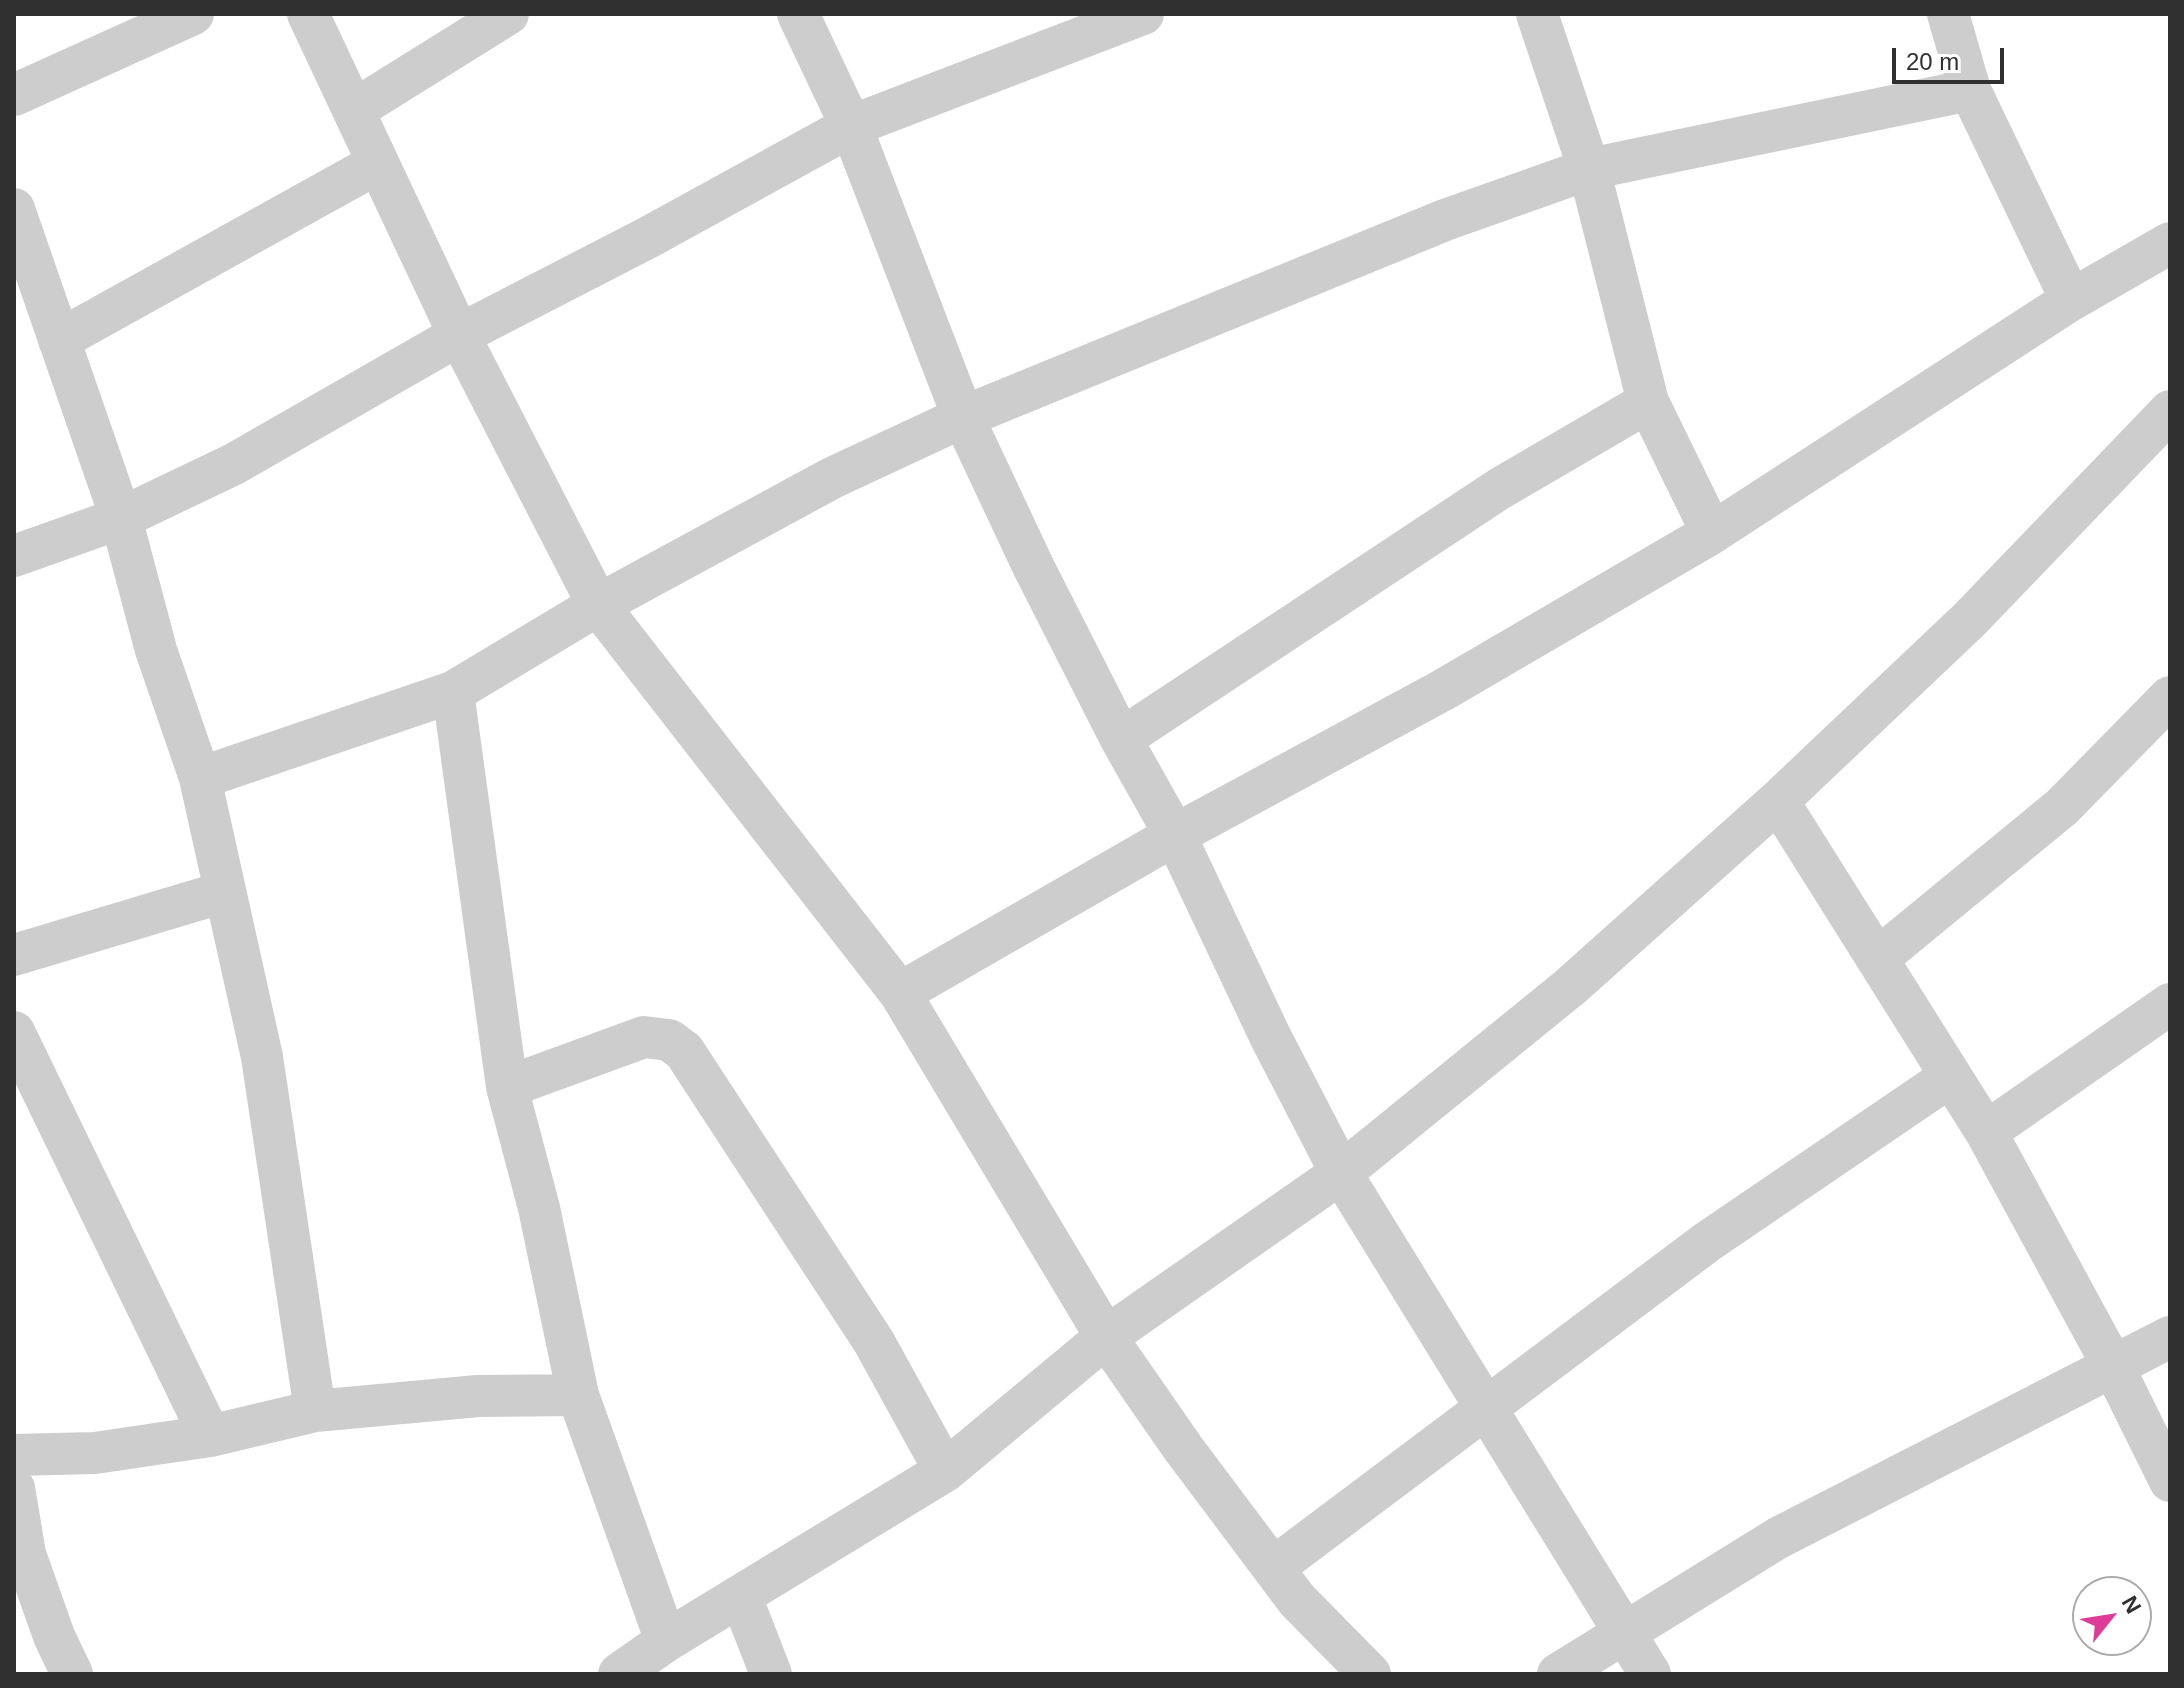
<!DOCTYPE html>
<style>
body{margin:0}
#map{position:relative;width:2184px;height:1688px;overflow:hidden;background:#fff;font-family:Helvetica,sans-serif}
canvas{display:block}
.frame{position:absolute;inset:0;border:16px solid #303030;pointer-events:none}
.north{position:absolute;left:2072px;top:1576px;width:80px;height:80px;box-sizing:border-box;background:#fff;border:2px solid #acacac;border-radius:50%;rotate:60deg;font-size:22px;font-weight:700;line-height:32px;text-align:center;color:#303030}
.north::after{content:'';display:block;margin:auto;width:28px;height:36px;background:#df3b98;clip-path:polygon(50% 0,100% 100%,50% 72%,0 100%)}
.scale{position:absolute;left:1892px;top:48px;width:112px;height:36px;box-sizing:border-box;border:4px solid #303030;border-top:0;padding-left:10px;font-size:24px;line-height:28px;white-space:nowrap;color:#303030;-webkit-text-stroke:6px #fff;paint-order:stroke}
</style>
<div id="map">
<canvas width="2184" height="1688"></canvas>
<div class="frame"></div>
<div class="north">N</div>
<div class="scale">20 m</div>
</div>
<script>
const ctx = document.querySelector('canvas').getContext('2d');
ctx.lineJoin = 'round';
const toPath = rows => new Path2D(rows.map(r => 'M' + r).join(''));
function stroke(path, color, width, dash) { ctx.strokeStyle = color; ctx.lineWidth = width; ctx.lineCap = dash ? 'butt' : 'round'; ctx.setLineDash(dash || []); ctx.stroke(path); }
const minor = toPath([
 [308,14,459,335,598,605,900,993,1106,1337,1183,1448,1297,1600,1370,1674],
 [798,14,851,126,963,417,1034,568,1121,739,1175,835,1271,1038,1341,1173,1650,1674],
 [1537,14,1589,169,1648,402,1712,533],
 [1948,14,1970,90,2071,300],
 [14,95,193,14],
 [354,110,508,14],
 [14,209,121,518,156,650,200,778,262,1057,315,1411],
 [59,340,378,163],
 [14,556,121,518,234,464,459,335,649,237,851,126,1143,14],
 [453,692,507,1087,539,1208,578,1395,666,1641],
 [1121,739,1499,489,1648,402],
 [200,778,453,692,598,605,832,478,963,417,1445,220,1589,169,1970,90],
 [1778,801,1986,1132,2113,1366,2170,1481],
 [14,955,224,892],
 [1877,959,2062,807,2170,697],
 [900,993,1175,835,1443,690,1712,533,2071,300,2170,243],
 [14,1032,210,1436],
 [507,1087,644,1037,669,1040,684,1051,874,1342,945,1471],
 [1986,1132,2170,1004],
 [14,1455,95,1453,210,1436,315,1411,478,1396,578,1395],
 [14,1488,25,1554,54,1636,72,1674],
 [1273,1568,1707,1242,1951,1076],
 [741,1597,771,1674],
 [619,1674,666,1641,945,1471,1106,1337,1341,1173,1570,987,1778,801,1970,619,2170,411],
 [1558,1674,1778,1538,2170,1337]
]);
stroke(minor, '#cdcdcd', 42);
</script>
